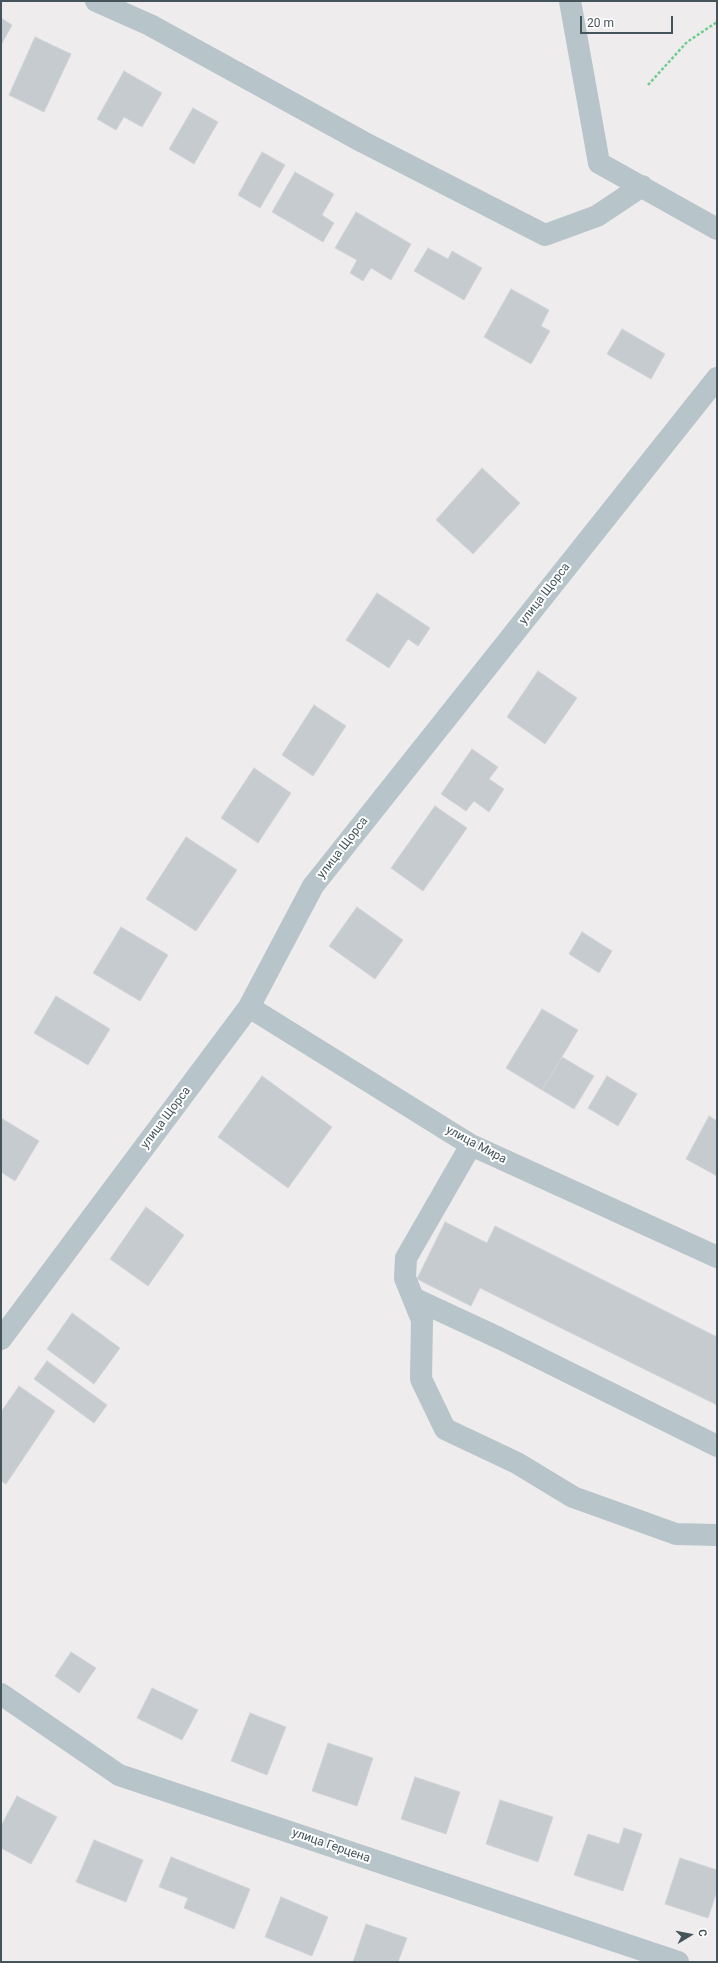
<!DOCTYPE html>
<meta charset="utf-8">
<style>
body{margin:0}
#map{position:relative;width:718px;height:1963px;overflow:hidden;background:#efeced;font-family:Roboto,sans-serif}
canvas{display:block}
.frame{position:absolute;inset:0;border:2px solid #44545a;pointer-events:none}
.north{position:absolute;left:670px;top:1915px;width:40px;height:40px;-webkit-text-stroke:3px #fff;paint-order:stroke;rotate:80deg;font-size:11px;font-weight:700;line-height:16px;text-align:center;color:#44545a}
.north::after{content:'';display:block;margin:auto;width:14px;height:18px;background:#44545a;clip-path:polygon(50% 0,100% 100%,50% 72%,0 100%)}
.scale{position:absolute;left:580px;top:16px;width:93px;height:18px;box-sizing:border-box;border:2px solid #44545a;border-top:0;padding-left:5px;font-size:12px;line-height:14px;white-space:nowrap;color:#44545a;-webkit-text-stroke:3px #fff;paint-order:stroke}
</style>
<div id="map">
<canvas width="718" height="1963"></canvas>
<div class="frame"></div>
<div class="north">С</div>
<div class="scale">20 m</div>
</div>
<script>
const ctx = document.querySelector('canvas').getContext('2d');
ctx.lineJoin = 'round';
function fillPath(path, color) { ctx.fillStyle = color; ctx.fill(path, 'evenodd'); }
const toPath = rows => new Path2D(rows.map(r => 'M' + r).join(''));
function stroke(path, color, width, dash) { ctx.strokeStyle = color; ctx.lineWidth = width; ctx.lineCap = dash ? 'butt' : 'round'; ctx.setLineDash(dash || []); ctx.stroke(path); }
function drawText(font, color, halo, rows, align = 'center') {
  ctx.font = font + ' Roboto,sans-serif'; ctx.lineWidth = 4; ctx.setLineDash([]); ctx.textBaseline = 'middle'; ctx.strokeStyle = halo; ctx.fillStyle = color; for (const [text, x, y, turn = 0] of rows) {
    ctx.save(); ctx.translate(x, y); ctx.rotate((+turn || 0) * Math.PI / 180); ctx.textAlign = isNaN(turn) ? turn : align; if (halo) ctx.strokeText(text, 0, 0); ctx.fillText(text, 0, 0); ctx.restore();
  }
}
const building = toPath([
 [1,18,12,25,1,45,1,18],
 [35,37,71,54,44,112,9,95,35,37],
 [124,71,162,93,142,127,124,117,116,130,97,119,124,71],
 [193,108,218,122,194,164,169,149,193,108],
 [262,152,285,165,260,208,238,195,262,152],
 [295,172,334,194,322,215,334,223,323,242,272,212,295,172],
 [356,212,411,244,391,280,371,268,363,281,350,273,357,260,335,248,356,212],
 [428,248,448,259,452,251,482,268,464,300,414,271,428,248],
 [511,289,549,310,541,326,550,331,531,364,484,337,511,289],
 [622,329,665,354,651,379,607,354,622,329],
 [482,468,520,503,473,554,436,520,482,468],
 [377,593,430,628,418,646,408,639,389,668,346,640,377,593],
 [538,671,577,698,545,744,507,717,538,671],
 [314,705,346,726,313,776,282,755,314,705],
 [472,749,498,767,489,779,504,789,489,812,474,801,466,811,441,794,472,749],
 [254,768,291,793,258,843,221,818,254,768],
 [435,806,467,828,423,891,391,868,435,806],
 [186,837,237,870,196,931,146,899,186,837],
 [357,907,403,940,375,979,329,946,357,907],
 [121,927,168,955,140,1001,93,973,121,927],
 [582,932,612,951,599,973,569,954,582,932],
 [56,996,110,1029,88,1065,34,1033,56,996],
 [542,1009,578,1030,542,1090,506,1068,542,1009],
 [562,1057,594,1076,574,1109,542,1090,562,1057],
 [262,1076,332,1127,288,1188,218,1137,262,1076],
 [607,1076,637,1094,618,1126,588,1108,607,1076],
 [709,1116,717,1121,717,1176,686,1159,709,1116],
 [1,1118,39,1141,15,1181,1,1172,1,1118],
 [146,1207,184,1235,148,1286,110,1259,146,1207],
 [445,1222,487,1243,495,1226,717,1337,717,1405,480,1288,471,1306,417,1279,445,1222],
 [72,1313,120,1348,94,1384,47,1349,72,1313],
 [47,1361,107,1405,94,1423,34,1379,47,1361],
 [19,1386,55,1411,6,1484,1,1481,1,1412,19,1386],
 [71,1652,96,1668,79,1693,55,1676,71,1652],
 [152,1688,198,1710,182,1740,137,1718,152,1688],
 [250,1713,286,1727,267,1775,231,1761,250,1713],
 [328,1743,373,1758,357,1806,312,1791,328,1743],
 [415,1777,460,1792,446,1834,401,1819,415,1777],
 [17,1796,57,1817,31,1864,1,1848,1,1826,17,1796],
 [500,1800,553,1817,538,1862,486,1844,500,1800],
 [624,1828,642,1834,623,1891,574,1875,588,1834,619,1844,624,1828],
 [94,1840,143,1860,126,1902,76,1882,94,1840],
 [171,1857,250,1889,234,1929,184,1908,188,1898,159,1887,171,1857],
 [680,1858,717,1870,717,1891,708,1918,665,1904,680,1858],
 [281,1897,328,1917,312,1956,265,1937,281,1897],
 [366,1924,407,1938,398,1962,353,1962,366,1924]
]);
const path = toPath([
 [648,85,687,42,717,22]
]);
const minor = toPath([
 [96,1,150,25,363,142,545,235,597,216,642,186],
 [570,1,599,163,717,229],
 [249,1007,471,1145,717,1257],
 [471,1145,406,1258,405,1278,422,1320,421,1379,445,1429,517,1463,573,1497,676,1534,717,1535],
 [413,1298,499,1338,717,1446],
 [1,1339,249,1007,313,886,717,378],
 [1,1694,119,1775,678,1962]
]);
const streetNames = [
 ["улица Щорса",545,594,-52],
 ["улица Щорса",343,848,-52],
 ["улица Щорса",166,1118,-53],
 ["улица Мира",476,1145,28],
 ["улица Герцена",331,1846,19]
];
fillPath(building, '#c6cbd0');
stroke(building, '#d0d4d8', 1);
stroke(path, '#6fce90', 2.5, [3, 2]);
stroke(minor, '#b7c4ca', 22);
drawText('12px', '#44545a', '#fff', streetNames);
</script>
